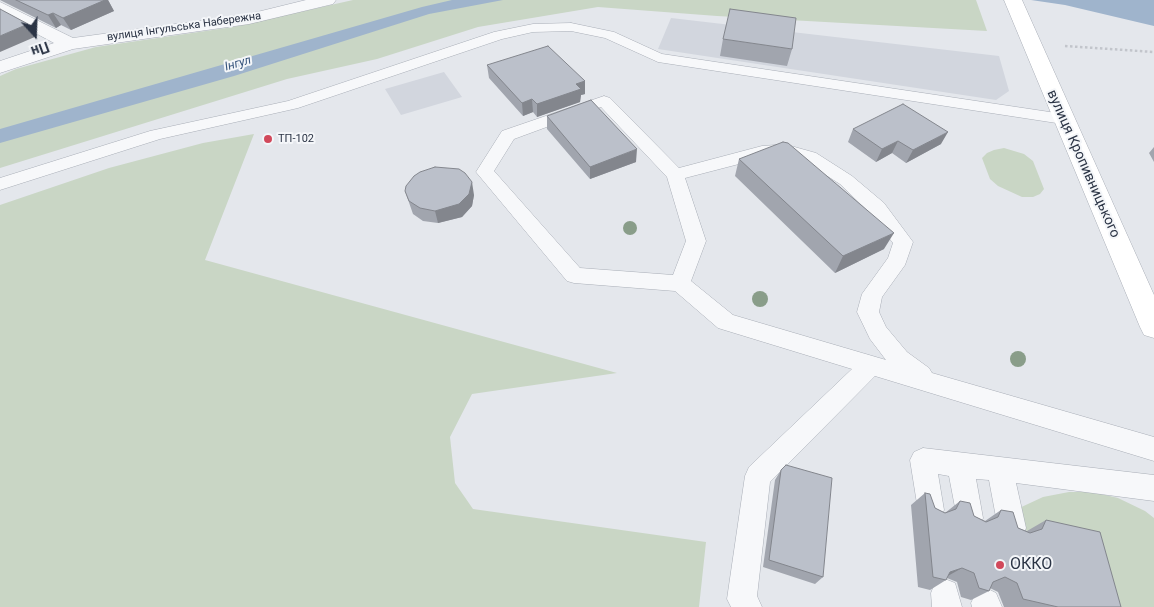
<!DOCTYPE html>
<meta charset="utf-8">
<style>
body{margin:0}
#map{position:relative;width:1154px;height:607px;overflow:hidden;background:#e4e7ec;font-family:Roboto,sans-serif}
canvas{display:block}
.north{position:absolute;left:10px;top:10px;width:50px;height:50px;-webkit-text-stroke:4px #f4f6f9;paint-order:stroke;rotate:160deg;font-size:14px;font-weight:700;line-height:20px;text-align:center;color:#2b3445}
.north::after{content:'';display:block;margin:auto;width:18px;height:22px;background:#2b3445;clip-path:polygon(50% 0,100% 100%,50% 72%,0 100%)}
</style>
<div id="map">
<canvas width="1154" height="607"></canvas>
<div class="north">Пн</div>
</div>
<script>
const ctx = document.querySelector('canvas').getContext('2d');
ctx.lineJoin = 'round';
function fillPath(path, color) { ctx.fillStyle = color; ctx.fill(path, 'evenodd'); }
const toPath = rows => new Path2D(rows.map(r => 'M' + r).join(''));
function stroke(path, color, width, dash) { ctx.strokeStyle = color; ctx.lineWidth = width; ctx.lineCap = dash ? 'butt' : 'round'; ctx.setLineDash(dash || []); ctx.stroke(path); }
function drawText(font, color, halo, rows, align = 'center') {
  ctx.font = font + ' Roboto,sans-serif'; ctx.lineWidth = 4; ctx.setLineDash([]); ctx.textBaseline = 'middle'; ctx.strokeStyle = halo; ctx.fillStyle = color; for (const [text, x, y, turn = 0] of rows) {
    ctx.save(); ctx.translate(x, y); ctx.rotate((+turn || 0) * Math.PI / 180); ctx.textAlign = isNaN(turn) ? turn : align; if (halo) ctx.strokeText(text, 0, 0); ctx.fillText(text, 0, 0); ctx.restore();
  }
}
const built = toPath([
 [671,18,999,56,1009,91,996,100,658,49],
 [444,72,462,97,401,115,385,89]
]);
const green = toPath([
 [353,0,976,0,987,31,717,16,598,7,478,27,377,59,287,79,0,168,0,76,16,69,96,47,233,27],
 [254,134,205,260,617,373,472,394,450,437,455,483,473,509,706,542,699,607,0,607,0,205,109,168,203,143],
 [1004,148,1024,154,1033,161,1044,189,1040,194,1033,197,1022,197,998,186,990,179,982,158,987,153,994,150],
 [1069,492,1093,492,1118,498,1145,511,1154,518,1154,607,1094,607,1079,543,1020,529,1015,510,1043,497]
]);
const water = toPath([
 [452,0,503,0,429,14,234,76,0,143,0,129,422,7],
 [1031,0,1154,0,1154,26,1065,5]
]);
const path = toPath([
 [1065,46,1154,52]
]);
const service = toPath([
 [571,23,614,32,662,54,1063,114,1069,115,1071,119,1069,123,1063,124,658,62,605,38,571,31,533,32,502,39,298,108,160,139,0,190,0,178,150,131,288,101,494,32,533,24,571,23],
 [604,96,610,98,679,168,762,146,776,145,791,146,816,153,852,176,884,203,913,242,905,265,882,297,879,312,886,327,907,352,929,368,932,373,1154,437,1154,461,875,376,770,482,757,596,762,607,731,607,727,599,745,476,749,467,852,369,718,328,675,291,574,283,567,281,476,172,502,131,604,96],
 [601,107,667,177,686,241,673,275,580,268,494,171,514,139,601,107],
 [776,157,804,161,840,184,870,213,893,243,888,258,862,294,857,312,870,339,886,360,733,315,691,281,706,241,685,178,762,158,776,157],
 [923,448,1154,475,1154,501,1016,483,1026,528,1022,538,1012,542,1002,538,998,528,989,480,976,479,983,518,980,527,970,531,960,527,957,518,949,476,938,474,944,510,940,519,931,523,922,519,918,510,910,460,914,452,923,448],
 [945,579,955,583,962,607,932,607,931,593,935,583,945,579],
 [986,588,996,593,1002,607,972,607,971,603,976,593,986,588]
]);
const minor = toPath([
 [306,0,336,0,333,4,249,24,73,49,0,73,0,61,54,43,0,14,0,2,73,38,249,14,306,0]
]);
const secondary = toPath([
 [1004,0,1022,0,1154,295,1154,338,1144,335,1140,327,1004,0]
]);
const trees = [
 [630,228,7],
 [760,299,8],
 [1018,359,8]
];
const wall = toPath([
 [0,0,108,0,114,11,71,30,61,25,56,28],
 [723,39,792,49,787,66,720,56],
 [487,65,585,81,585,94,581,95,580,102,537,117,533,112,523,116,489,78],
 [547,116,636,162,590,179,547,129],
 [853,129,941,144,906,163,892,153,876,162,848,142],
 [1154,147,1154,162,1149,153],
 [739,159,884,249,835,273,735,176],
 [405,191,474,195,472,206,462,217,438,223,423,221,413,214],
 [781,470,823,577,815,584,763,567,775,480],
 [925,493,935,508,945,513,960,501,974,516,985,521,1001,510,1018,528,1027,531,1046,520,1121,607,1004,607,998,592,990,588,989,591,971,600,961,597,957,582,947,578,946,580,930,590,918,587,911,505]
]);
const shadedWall = toPath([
 [105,0,108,0,114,11,71,30,63,18],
 [53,13,61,25,56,28,48,15],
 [28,24,37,36,0,52,0,36],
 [585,81,585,94,581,95,580,102,537,117,537,104,576,84],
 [532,99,533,112,523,116,522,103],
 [948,132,941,144,906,163,913,150],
 [898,141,892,153,876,162,882,149],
 [637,149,636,162,590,179,590,167],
 [472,182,474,195,472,206,462,217,438,223,435,211],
 [894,233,884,249,835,273,843,256],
 [962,568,946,577,950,572]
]);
const building = toPath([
 [16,0,105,0,63,18,53,13,48,15,16,0],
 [0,9,28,24,0,36,0,9],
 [730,9,796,18,792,49,723,39,730,9],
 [548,46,585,81,576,84,581,89,537,104,532,99,522,103,487,65,548,46],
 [591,100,637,149,590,167,547,116,591,100],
 [903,104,948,132,913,150,898,141,882,149,853,129,903,104],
 [783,142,788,143,894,233,843,256,739,159,783,142],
 [435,167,459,169,465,173,472,182,469,194,459,204,435,211,420,208,409,201,405,191,406,186,414,176,420,172,435,167],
 [786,465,832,478,823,577,769,560,781,470,786,465],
 [925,493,930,494,935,508,945,513,956,509,960,501,970,503,974,516,986,522,998,517,1001,510,1013,512,1018,528,1030,533,1042,529,1046,520,1100,532,1121,607,1058,607,1023,599,1017,583,1005,577,993,582,989,591,979,588,974,573,962,568,950,572,946,580,933,577,925,493]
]);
const markers = [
 [268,139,5,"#d1495b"],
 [1000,565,5,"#d1495b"]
];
const farStreetnames = [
 ["вулиця Інгульська Набережна",184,27,-8]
];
const farPoinames = [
 ["ТП-102",278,139]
];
const farWaternames = [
 ["Інгул",238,64,-16]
];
const streetNames = [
 ["вулиця Кропивницького",1083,164,66]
];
const nearPoinames = [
 ["ОККО",1010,565]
];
fillPath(built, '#d2d6de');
fillPath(green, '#c9d6c5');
fillPath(water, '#9fb4cc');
stroke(service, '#a9aeb7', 1);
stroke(minor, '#a9aeb7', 1);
stroke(secondary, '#a9aeb7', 1);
stroke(path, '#c2c5cb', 2.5, [2.5, 2.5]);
fillPath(service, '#f7f8fa');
fillPath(minor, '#f7f8fa');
fillPath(secondary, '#fff');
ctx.fillStyle = '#899d89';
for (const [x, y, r] of trees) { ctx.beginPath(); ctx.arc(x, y, r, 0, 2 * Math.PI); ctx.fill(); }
fillPath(wall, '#a1a5ae');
fillPath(shadedWall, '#83868d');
fillPath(building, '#bbc0ca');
stroke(building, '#83868d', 1);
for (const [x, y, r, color] of markers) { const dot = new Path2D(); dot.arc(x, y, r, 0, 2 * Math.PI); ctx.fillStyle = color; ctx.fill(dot); stroke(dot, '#f4f6f9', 2); }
drawText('11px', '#2b3445', '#f4f6f9', farStreetnames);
drawText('11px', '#2b3445', '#f4f6f9', farPoinames, 'left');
drawText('italic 12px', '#34527a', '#f4f6f9', farWaternames);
drawText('14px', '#2b3445', '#f4f6f9', streetNames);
drawText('16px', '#2b3445', '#f4f6f9', nearPoinames, 'left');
</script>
